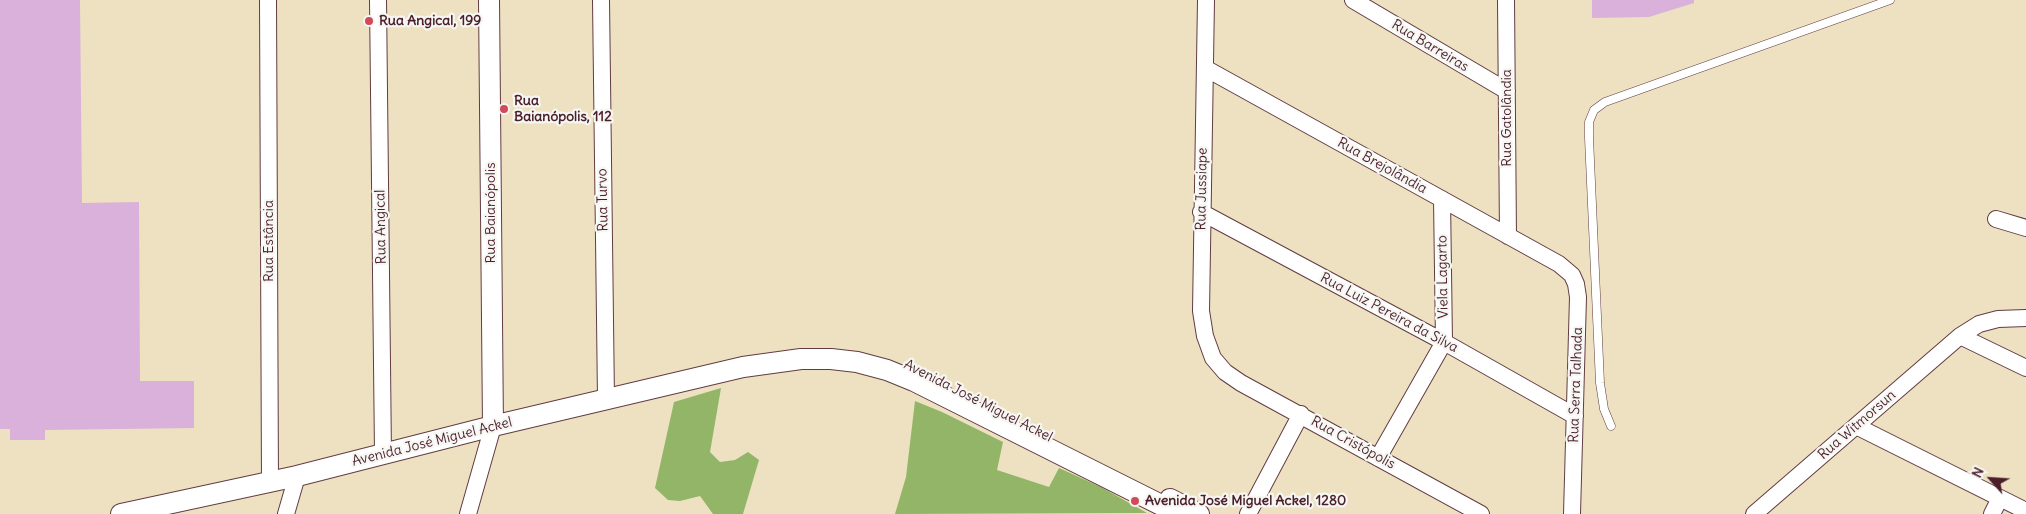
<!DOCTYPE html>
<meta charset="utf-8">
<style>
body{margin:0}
#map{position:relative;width:2026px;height:514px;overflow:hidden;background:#ede1c2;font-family:Delius,sans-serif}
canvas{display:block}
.north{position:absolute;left:1966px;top:454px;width:50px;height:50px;-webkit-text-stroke:4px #f6f6f2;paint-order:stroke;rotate:296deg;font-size:14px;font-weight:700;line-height:20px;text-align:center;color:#4a1f2b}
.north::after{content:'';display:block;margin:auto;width:18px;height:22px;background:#4a1f2b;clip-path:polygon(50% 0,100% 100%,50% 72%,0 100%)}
</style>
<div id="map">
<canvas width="2026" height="514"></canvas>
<div class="north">N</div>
</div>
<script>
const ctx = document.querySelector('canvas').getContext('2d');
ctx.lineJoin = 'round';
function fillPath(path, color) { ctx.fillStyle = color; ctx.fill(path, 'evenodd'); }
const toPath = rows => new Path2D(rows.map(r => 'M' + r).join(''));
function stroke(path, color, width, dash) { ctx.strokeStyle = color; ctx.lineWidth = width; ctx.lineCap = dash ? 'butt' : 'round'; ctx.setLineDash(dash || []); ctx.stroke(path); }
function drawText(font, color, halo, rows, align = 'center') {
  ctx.font = font + ' Delius,sans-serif'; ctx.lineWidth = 4.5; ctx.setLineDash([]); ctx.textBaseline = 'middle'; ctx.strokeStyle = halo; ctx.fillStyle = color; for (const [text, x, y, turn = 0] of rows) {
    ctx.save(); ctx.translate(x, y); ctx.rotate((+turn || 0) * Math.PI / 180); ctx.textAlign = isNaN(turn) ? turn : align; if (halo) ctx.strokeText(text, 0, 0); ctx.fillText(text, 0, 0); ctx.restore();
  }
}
const forest = toPath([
 [721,388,710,452,720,462,735,460,748,452,759,460,743,514,713,514,700,496,680,501,668,500,655,488,674,402],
 [915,401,942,412,1003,442,997,470,1049,487,1059,468,1101,487,1147,513,895,514,906,477]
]);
const building = toPath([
 [0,0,80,0,82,203,139,202,140,381,194,381,194,428,45,430,45,440,10,440,10,429,0,429],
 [1592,0,1694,0,1694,3,1649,17,1592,18]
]);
const service = toPath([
 [1611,426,1604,409,1600,383,1589,138,1589,122,1594,110,1605,102,1619,97,1890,0]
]);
const minor = toPath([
 [268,0,270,483],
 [378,0,383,454],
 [601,0,606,399],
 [1206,0,1201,311,1205,336,1213,358,1225,372,1241,383,1481,514],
 [1353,0,1507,91],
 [1506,0,1508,236],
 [1205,68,1559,264,1572,275,1576,284,1578,297,1572,514],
 [1201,212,1444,342,1575,416],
 [1996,219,2026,228],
 [1960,336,2026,368],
 [1856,426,2026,511],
 [1378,458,1444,342,1442,199],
 [286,514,297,476],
 [468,514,493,426],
 [1248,514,1301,414],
 [1754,514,1960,336,1979,324,1998,319,2026,318],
 [1992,514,2000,498]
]);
const tertiary = toPath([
 [489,0,493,426],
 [1170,499,1199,514],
 [121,514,297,476,493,426,743,367,801,359,831,359,857,362,887,370,914,381,1179,514]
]);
const markers = [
 [369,21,5,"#d1495b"],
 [504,109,5,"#d1495b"],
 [1135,501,5,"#d1495b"]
];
const poiNames = [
 ["Rua Angical, 199",379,21],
 ["Rua",514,101],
 ["Baianópolis, 112",514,117],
 ["Avenida José Miguel Ackel, 1280",1145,501]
];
const streetNames = [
 ["Rua Barreiras",1430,46,31],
 ["Rua Gatolândia",1507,118,-90],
 ["Rua Brejolândia",1382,166,29],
 ["Rua Jussiape",1202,189,-89],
 ["Rua Turvo",603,200,-91],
 ["Rua Baianópolis",491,213,-90],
 ["Rua Angical",381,227,-91],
 ["Rua Estância",269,241,-90],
 ["Viela Lagarto",1443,277,-91],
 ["Rua Luiz Pereira da Silva",1389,313,28],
 ["Rua Serra Talhada",1576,385,-88],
 ["Avenida José Miguel Ackel",978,401,27],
 ["Rua Witmorsun",1857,425,-41],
 ["Avenida José Miguel Ackel",432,442,-14],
 ["Rua Cristópolis",1353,443,29]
];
fillPath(forest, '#93b568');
fillPath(building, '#d9b1da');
stroke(service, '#623c42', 9);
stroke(minor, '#623c42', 18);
stroke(tertiary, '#623c42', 22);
stroke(service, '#fff', 8);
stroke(minor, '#fff', 16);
stroke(tertiary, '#fff', 20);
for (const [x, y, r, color] of markers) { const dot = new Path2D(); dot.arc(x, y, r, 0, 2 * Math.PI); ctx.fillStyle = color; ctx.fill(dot); stroke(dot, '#f6f6f2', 2); }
drawText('bold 14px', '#4a1f2b', '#f6f6f2', poiNames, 'left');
drawText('14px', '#4a1f2b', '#f6f6f2', streetNames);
</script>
